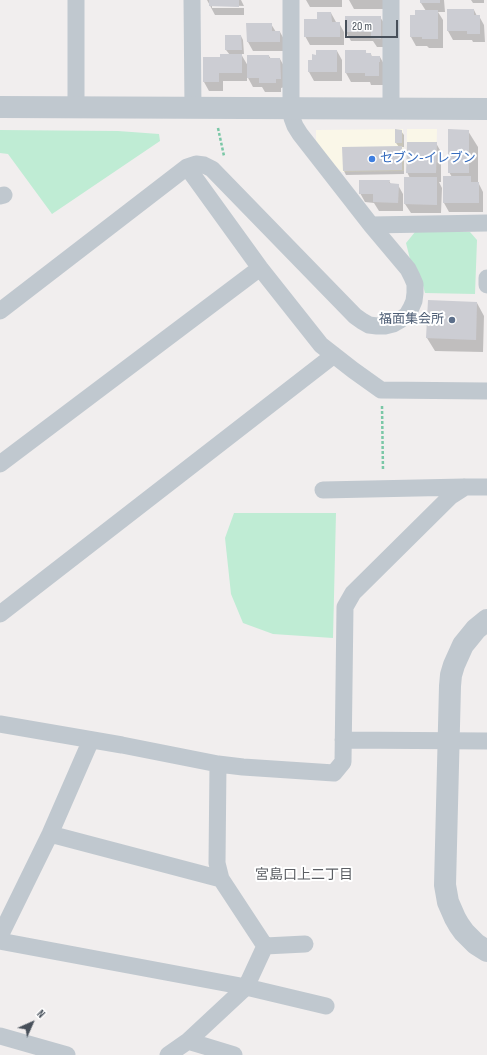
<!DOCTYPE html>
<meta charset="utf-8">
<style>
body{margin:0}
#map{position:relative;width:487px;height:1055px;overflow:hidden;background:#f1eeee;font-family:"Sofia Sans Condensed",sans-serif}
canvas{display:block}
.north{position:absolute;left:12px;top:1003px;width:40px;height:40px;-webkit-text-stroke:3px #fff;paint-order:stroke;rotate:45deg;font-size:11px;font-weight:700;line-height:16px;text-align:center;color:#48505a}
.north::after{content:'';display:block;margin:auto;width:14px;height:18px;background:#48505a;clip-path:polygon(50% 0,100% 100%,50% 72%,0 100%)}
.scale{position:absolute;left:345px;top:20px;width:53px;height:18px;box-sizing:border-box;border:2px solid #48505a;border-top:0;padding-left:5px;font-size:12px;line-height:14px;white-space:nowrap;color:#48505a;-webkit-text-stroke:3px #fff;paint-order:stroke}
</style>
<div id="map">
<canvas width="487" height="1055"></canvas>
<div class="north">N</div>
<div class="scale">20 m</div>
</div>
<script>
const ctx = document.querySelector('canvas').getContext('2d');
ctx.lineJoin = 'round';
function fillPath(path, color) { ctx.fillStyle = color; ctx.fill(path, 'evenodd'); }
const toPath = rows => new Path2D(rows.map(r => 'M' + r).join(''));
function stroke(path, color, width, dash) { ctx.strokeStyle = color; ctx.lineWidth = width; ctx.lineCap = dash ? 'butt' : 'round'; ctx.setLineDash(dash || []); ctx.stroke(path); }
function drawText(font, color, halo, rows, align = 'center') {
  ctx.font = font + ' "Sofia Sans Condensed","Noto Sans JP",sans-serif'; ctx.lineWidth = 4; ctx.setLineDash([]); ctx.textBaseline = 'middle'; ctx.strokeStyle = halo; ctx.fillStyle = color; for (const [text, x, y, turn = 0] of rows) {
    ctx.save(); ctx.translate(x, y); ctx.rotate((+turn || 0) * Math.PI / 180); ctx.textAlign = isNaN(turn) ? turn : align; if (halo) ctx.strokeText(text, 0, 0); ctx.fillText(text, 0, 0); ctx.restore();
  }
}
const commercial = toPath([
 [403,129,404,171,342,172,316,148,316,130],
 [407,129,437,129,436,173,406,173]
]);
const green = toPath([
 [0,130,118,131,159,134,160,141,52,214,8,154,0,153],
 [415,232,470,232,477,240,475,294,425,293,421,278,410,259,406,243],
 [234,513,336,513,333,638,273,634,243,623,231,594,225,538]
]);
const shadow = toPath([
 [207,0,241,0,244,6,212,5,212,8,244,8,244,15,215,15],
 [306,0,342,0,342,7,310,7],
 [349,0,387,0,387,9,354,9],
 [421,0,444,0,445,12,438,12,443,20,443,48,429,48,427,46,416,46,411,37,411,16,416,16,426,11,421,3],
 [471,0,484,0,484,3,473,3],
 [474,10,477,16,479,16,484,25,485,42,473,42,472,40,453,40,448,31],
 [331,13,336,22,339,23,344,32,344,45,310,45,305,36],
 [346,17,380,17,386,26,386,47,377,47,373,41,351,41,346,32],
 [271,24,276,32,280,32,285,41,285,51,253,51,248,42],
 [241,36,243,40,244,54,241,54,248,66,269,56,271,59,280,59,285,68,285,87,281,88,281,92,265,92,262,87,253,87,247,76,247,81,223,81,223,91,209,91,204,82,221,58,230,55,226,50],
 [337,51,342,60,342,81,314,81,309,72,313,61,317,56],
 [346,51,365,51,367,54,371,54,372,57,380,57,385,66,384,85,371,85,370,82,351,82,346,73],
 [401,131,404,135,404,147,401,147,404,152,404,174,346,175,344,171,399,147,396,143],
 [468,131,478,147,478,182,483,192,483,212,449,212,444,203,452,177,449,172],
 [436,143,441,152,441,182,439,182,442,188,441,213,411,213,405,204,410,178,407,172],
 [389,181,391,184,398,185,403,194,403,211,379,211,374,203,365,202,360,193],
 [477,303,484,316,483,352,435,351,427,338]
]);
const building = toPath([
 [209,0,239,0,239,7,209,6],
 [420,0,440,0,440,3,420,3],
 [447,9,474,9,474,15,480,15,480,34,467,34,467,31,447,31],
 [415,10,438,10,438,39,422,39,422,37,410,37,410,15,415,15],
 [317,12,331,12,332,22,340,22,340,37,304,37,304,19,317,19],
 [345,16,381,16,381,39,371,38,371,32,345,32],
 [246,23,272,23,272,31,280,31,280,42,247,42],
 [225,35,241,35,242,50,225,50],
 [316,50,337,50,337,72,308,72,308,60,312,60,312,54,316,55],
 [345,50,366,50,366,53,371,53,371,56,380,56,380,62,379,62,379,76,365,76,365,73,345,73],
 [220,54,242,54,242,73,219,73,219,82,203,82,203,57,220,57],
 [247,55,269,55,269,58,280,58,281,79,276,79,276,83,259,83,259,78,247,78],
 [395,129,402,130,402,143,395,143],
 [448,129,469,130,469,173,448,173],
 [407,142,437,142,436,173,406,173],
 [402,146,402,170,343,171,342,147],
 [443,176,471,176,471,182,479,182,479,203,443,203],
 [404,177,437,177,437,205,404,204],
 [359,180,390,180,389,183,399,184,398,203,373,202,373,194,359,194],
 [428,300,477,302,476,340,426,338]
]);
const path = toPath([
 [218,128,224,156],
 [382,406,383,471]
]);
const minor = toPath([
 [76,0,76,108],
 [192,0,193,108],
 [391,0,391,109],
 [187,167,260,268,321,345,353,370,381,390,487,391],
 [0,196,4,195],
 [371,225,487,223],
 [487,278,487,285],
 [0,311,187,167,196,164,204,165,212,169,355,316,362,321,369,325,377,326,385,326,393,324,400,320,407,315,411,308,414,301,415,293,415,284,412,277,408,269,371,225,300,134,295,126,292,118,291,108,291,0],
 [0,464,260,268],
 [323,490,464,487],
 [0,614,334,355],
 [0,724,122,745,218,764,243,767,334,773,343,762,345,607,353,593,451,496,465,487,487,487],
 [343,740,487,741],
 [50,834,221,879],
 [0,936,50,834,91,740],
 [0,941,246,987,326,1006],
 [265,946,305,944],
 [0,1036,67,1055],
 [188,1041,234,1055],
 [168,1055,188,1041,246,987,265,946,221,879,217,863,218,764]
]);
const tertiary = toPath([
 [0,107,487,109],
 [487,620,476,629,463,645,454,665,451,675,450,686,445,885,448,902,455,918,459,925,464,932,476,944,487,951]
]);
const markers = [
 [372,159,4,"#3f7fe0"],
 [452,320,4,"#5c6f8a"]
];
const shopNames = [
 ["セブン-イレブン",380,159]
];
const serviceNames = [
 ["福面集会所",444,320]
];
const neighbourhoodNames = [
 ["宮島口上二丁目",304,875]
];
fillPath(commercial, '#faf7e8');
fillPath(green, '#bfecd4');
fillPath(shadow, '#0003');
fillPath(building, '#cccdd3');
stroke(path, '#7ac7a6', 2.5, [3, 2]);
stroke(minor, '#c0c8cf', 17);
stroke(tertiary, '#c0c8cf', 22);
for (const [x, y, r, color] of markers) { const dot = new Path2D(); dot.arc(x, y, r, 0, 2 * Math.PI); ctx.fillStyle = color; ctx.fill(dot); stroke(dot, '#fff', 1.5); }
drawText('13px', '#366cbe', '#fff', shopNames, 'left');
drawText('13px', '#4e5e75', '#fff', serviceNames, 'right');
drawText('14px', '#5b5e63', '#fff', neighbourhoodNames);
</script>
